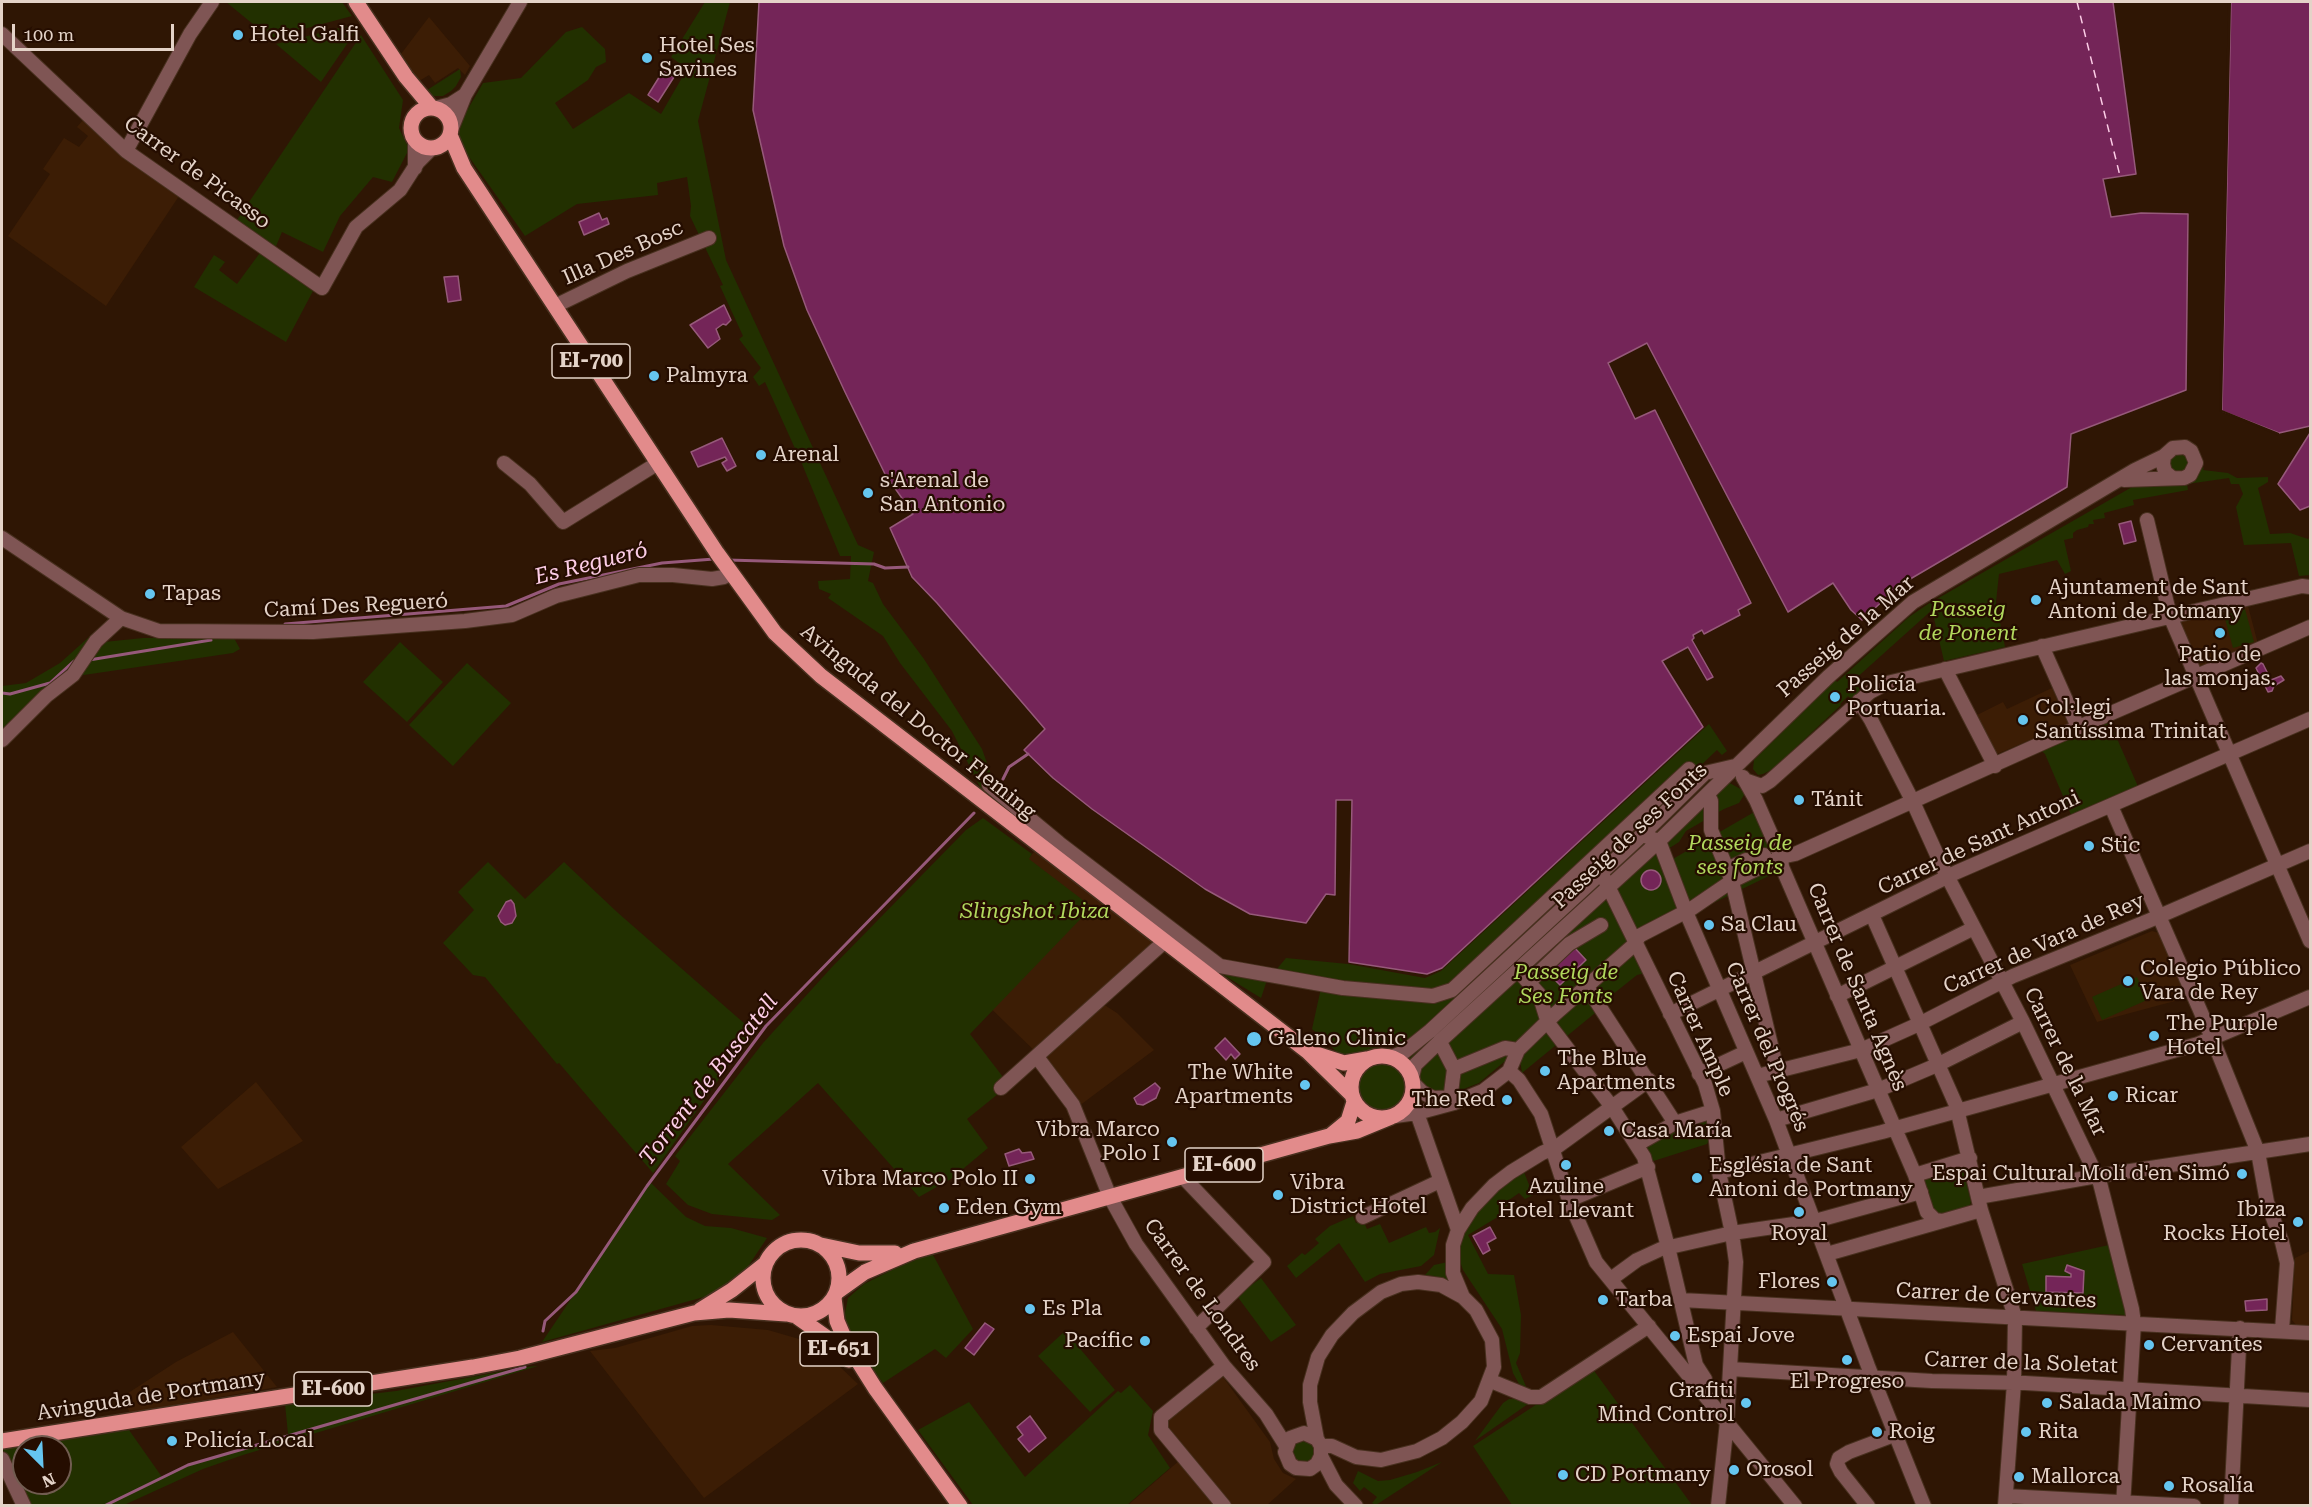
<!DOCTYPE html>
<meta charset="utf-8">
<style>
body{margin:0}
#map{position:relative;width:2312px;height:1507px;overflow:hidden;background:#2f1604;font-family:"Roboto Serif",serif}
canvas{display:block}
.frame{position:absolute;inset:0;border:3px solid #e4d3c8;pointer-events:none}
.north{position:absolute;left:12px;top:1435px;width:60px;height:60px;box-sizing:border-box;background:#250d00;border:2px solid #715c50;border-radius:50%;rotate:156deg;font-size:16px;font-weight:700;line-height:24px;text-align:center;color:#e4d3c8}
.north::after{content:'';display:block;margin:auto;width:21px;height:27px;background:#65c5ef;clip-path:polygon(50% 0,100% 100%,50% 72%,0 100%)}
.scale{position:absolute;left:12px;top:24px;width:162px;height:27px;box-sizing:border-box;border:3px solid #e4d3c8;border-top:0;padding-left:8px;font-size:18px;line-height:21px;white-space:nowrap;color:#e4d3c8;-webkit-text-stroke:4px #250d00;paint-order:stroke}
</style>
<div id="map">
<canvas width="2312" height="1507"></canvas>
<div class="frame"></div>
<div class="north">N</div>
<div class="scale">100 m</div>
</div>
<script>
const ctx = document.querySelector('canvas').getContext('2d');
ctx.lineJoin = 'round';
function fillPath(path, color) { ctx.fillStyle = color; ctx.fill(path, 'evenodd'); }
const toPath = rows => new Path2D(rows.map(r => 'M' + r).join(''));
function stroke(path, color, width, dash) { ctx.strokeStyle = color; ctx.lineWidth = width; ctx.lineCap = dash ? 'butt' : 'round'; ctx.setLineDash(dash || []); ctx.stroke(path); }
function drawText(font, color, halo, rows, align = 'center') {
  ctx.font = font + ' "Roboto Serif",serif'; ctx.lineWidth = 4.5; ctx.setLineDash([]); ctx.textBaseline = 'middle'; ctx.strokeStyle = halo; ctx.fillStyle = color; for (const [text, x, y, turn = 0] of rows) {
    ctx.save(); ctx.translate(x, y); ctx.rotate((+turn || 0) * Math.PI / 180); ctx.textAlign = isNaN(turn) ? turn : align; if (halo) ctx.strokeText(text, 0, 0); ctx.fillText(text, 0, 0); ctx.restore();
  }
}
const built = toPath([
 [429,17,470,66,465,75,458,68,435,83,429,75,419,81,401,54],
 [83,120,181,193,106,306,8,236,50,174,43,169,64,138,79,147,88,136,77,127],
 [2248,606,2258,644,2200,668,2180,621],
 [2052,688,2068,724,1997,754,1977,715,2003,702,2007,709],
 [1046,840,1177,939,1103,1004,1117,1013,1154,1050,1079,1106,1042,1058,974,992,981,920,1032,854],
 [2152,931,2159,933,2186,998,2097,1022,2070,965],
 [256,1082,303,1141,218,1189,181,1147],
 [2310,1251,2310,1327,2296,1325,2292,1320,2295,1258],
 [711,1325,768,1330,806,1341,837,1364,858,1384,704,1498,590,1351,615,1348,692,1326],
 [233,1332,277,1387,130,1413,122,1397,176,1362],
 [1223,1377,1270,1442,1274,1459,1283,1473,1296,1479,1267,1505,1127,1506,1180,1460,1165,1427,1166,1420]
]);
const green = toPath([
 [226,2,342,2,352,16,270,38],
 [705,2,730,2,698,121,726,260,858,545,874,552,868,581,873,583,883,604,924,659,982,749,992,777,1002,782,1019,806,1220,962,1276,970,1286,958,1348,964,1425,978,1441,971,1709,724,1727,751,1722,755,1717,750,1404,1047,1383,1047,1356,1056,1338,1053,1312,1029,1321,988,1268,977,1261,998,1222,974,982,791,952,731,900,663,883,636,828,598,831,594,819,589,818,581,850,579,851,556,840,556,802,464,765,382,759,386,753,377,761,368,739,339,743,336,720,286,723,285,690,216,691,206,687,177,657,183,658,195,577,204,525,236,462,147,459,132,465,114,483,83,521,78,566,32,582,27,605,49,606,62,596,67,588,80,555,103,573,129,629,93,661,114,687,69,671,57],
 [355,24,358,28,321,82,276,44],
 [361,35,403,100,399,128,409,149,392,182,373,177,340,216,323,252,282,232,274,251,237,220],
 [460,69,461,77,456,86,451,91,443,96,434,96,424,92],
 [262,250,313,291,286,342,194,287,214,255,225,262,219,270,237,284],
 '2170 463a9 9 0 1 1 18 0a9 9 0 1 1-18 0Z',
 [2204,467,2203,470,2228,473,2237,478,2268,477,2268,482,2258,488,2270,534,2290,533,2308,539,2310,537,2310,575,2299,576,2291,543,2244,545,2236,507,2243,494,2239,484,2231,484,2229,478,2187,484,2188,490,2133,500,2134,505,2104,513,2105,518,2093,520,2094,524,2089,524,2088,527,2077,530,2073,533,2073,538,2064,540,2071,571,2065,574,2057,560,1999,574,1996,602,2005,647,1944,661,1932,610,1853,681,1863,692,1834,716,1851,699,1848,696,1840,704,1841,705,1773,769,1763,774,1758,775,1753,769,1754,760,1835,680,1837,682,1909,617,1928,604,2139,483,2181,485],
 [2245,609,2254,642,2233,648,2224,615],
 [109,619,111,619,77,664,2,736,2,686,26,683,60,663],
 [143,638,234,638,240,649,233,653,77,676,104,642],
 [400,642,443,682,407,722,363,682],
 [467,663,511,703,453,766,409,725],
 [2108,718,2140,791,2072,817,2045,754,2039,748],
 [1726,781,1746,792,1739,803,1724,809,1686,831,1679,842,1668,849,1665,839],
 [1756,811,1779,871,1693,913,1671,860],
 [983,818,1032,854,1029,859,1092,907,970,1034,1003,1077,993,1087,998,1094,967,1119,988,1148,951,1179,919,1197,818,1083,728,1164,780,1215,772,1220,712,1214,688,1205,666,1184,680,1161,675,1156,763,1043,832,967,966,830],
 [1658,849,1681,911,1638,934,1615,889],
 [488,862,525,899,564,862,617,912,753,1031,653,1173,559,1063,557,1064,485,977,473,975,443,943,474,910,458,892],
 [1598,881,1602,887,1413,1062,1406,1057],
 [1600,899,1611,903,1645,973,1637,975,1602,1003,1600,1009,1522,1073,1520,1060,1510,1060,1504,1062,1479,1083,1456,1092,1436,1093,1423,1087,1419,1078,1420,1069],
 [2137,977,2147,1000,2102,1020,2092,997],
 '1358 1087a24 24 0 1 1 48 0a24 24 0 1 1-48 0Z',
 [1706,1106,1709,1140,1707,1144,1641,1165,1642,1138],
 [1962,1165,1971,1202,1969,1207,1940,1217,1935,1216,1930,1211,1919,1177],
 [1524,1172,1533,1195,1525,1199,1519,1193,1509,1200,1508,1205,1503,1208,1501,1215,1468,1235,1488,1274,1514,1275,1521,1315,1520,1353,1516,1363,1528,1391,1519,1384,1513,1373,1502,1329,1463,1270,1459,1258,1460,1244,1463,1234,1478,1211,1494,1193],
 [650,1182,686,1217,705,1226,731,1228,767,1238,747,1268,711,1295,542,1342],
 [1353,1216,1356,1223,1363,1220,1367,1229,1380,1224,1389,1243,1426,1227,1429,1233,1435,1232,1440,1228,1434,1255,1421,1266,1380,1274,1365,1282,1339,1243,1296,1278,1287,1266,1302,1253,1305,1255,1319,1243,1315,1239,1330,1226],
 [2109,1245,2126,1315,2036,1311,2022,1264],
 [932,1253,973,1329,946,1358,935,1349,883,1383,855,1345,846,1327,845,1313,848,1298,864,1284,892,1270],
 [1448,1262,1450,1282,1434,1276,1425,1275,1434,1265],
 [1261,1278,1296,1325,1271,1342,1237,1296],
 [1065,1331,1115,1390,1090,1412,1038,1356],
 [538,1366,243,1455,203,1469,124,1505,30,1505,2,1448,129,1430,162,1477,188,1465,288,1434,285,1404,396,1391,525,1367],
 [24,1447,60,1447,60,1483,24,1483],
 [1592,1368,1692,1505,1512,1505,1473,1446],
 [1130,1385,1153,1411,1148,1435,1170,1468,1127,1505,973,1505,918,1430,969,1402,1025,1477,1118,1391,1121,1393],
 [1509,1399,1515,1399,1528,1404,1475,1441,1503,1403],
 '1293 1451a11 11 0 1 1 22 0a11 11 0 1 1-22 0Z',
 [1442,1462,1376,1505,1372,1503,1377,1497,1364,1487,1360,1491,1353,1483,1358,1471,1378,1481,1390,1480,1417,1472]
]);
const water = toPath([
 [759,2,2113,2,2136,174,2103,179,2111,217,2141,213,2188,214,2186,390,2071,434,2067,487,1900,585,1862,620,1851,610,1833,583,1788,612,1647,343,1608,363,1635,419,1655,410,1751,603,1738,610,1740,615,1704,634,1702,630,1693,635,1694,638,1692,640,1713,677,1707,680,1688,647,1662,661,1703,727,1442,968,1427,974,1349,962,1352,800,1336,800,1335,895,1326,894,1306,923,1250,914,1205,889,1092,809,1053,778,1024,750,1045,729,937,603,912,577,890,528,913,514,885,474,845,392,807,310,784,246,753,110,759,2],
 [2231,2,2310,2,2310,426,2279,433,2222,411,2231,2],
 [663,71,674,77,658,102,648,95,663,71],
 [599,213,602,220,607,218,609,224,584,235,579,222,599,213],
 [458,276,461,300,448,302,444,277,458,276],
 [724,305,731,320,726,325,723,324,716,329,720,339,708,348,690,325,724,305],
 [2310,433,2310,506,2300,510,2278,484,2310,433],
 [722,438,736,466,727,471,722,463,727,460,725,457,698,467,691,452,722,438],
 [2131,521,2136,541,2124,544,2119,524,2131,521],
 [2261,663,2263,664,2271,680,2281,676,2284,680,2274,686,2272,691,2268,692,2256,668,2261,663],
 '1641 880a10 10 0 1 1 20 0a10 10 0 1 1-20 0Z',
 [511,900,514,904,516,916,512,923,505,925,501,922,498,916,506,902,511,900],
 [1573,946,1586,960,1560,985,1547,972,1573,946],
 [1225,1038,1240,1054,1235,1059,1231,1054,1226,1060,1215,1048,1225,1038],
 [1155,1083,1160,1088,1156,1098,1143,1105,1137,1104,1134,1098,1155,1083],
 [1019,1149,1022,1153,1031,1152,1034,1159,1009,1166,1005,1154,1019,1149],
 [1490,1227,1496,1238,1487,1243,1490,1250,1483,1254,1473,1236,1490,1227],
 [2067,1265,2084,1271,2083,1293,2046,1292,2046,1276,2071,1277,2071,1274,2065,1271,2067,1265],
 [2267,1299,2267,1310,2246,1311,2245,1301,2267,1299],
 [985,1323,994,1329,974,1355,965,1348,985,1323],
 [1030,1416,1046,1438,1029,1452,1018,1439,1023,1435,1017,1427,1030,1416]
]);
const pier = toPath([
 [2228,2,2231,2,2222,410,2279,433,2279,436,2219,411]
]);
const stream = toPath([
 [727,560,874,564,885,568,908,567],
 [285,624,506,606,559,584,662,563,714,559],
 [89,660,211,640],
 [2,693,10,694,50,683,74,661,77,661],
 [1003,779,1009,767,1028,754],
 [543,1331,545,1321,576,1292,647,1186,766,1026,974,813],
 [104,1506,188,1465,525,1367]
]);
const ferry = toPath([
 [2077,2,2120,176]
]);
const minor = toPath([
 [2,34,126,151,322,288,356,227,400,190,418,162,432,148],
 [436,108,451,104,465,95],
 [451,130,465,95,520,2],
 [415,141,415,168],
 [126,151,190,34,212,2],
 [555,306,627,271,709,238],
 [504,463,530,484,563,522,658,463],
 [2124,480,2184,478,2190,475,2196,463,2191,451,2185,447,2173,448,2164,456,2163,464,2165,472,2171,477],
 [2147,520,2170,616,2310,941],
 [2,538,121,618,159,631,313,632,465,621,512,615,556,596,639,575,673,575,712,579,724,577,731,573],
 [2042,646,2078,727],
 [1945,669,1995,766],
 [1859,701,1871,720,1913,802,1942,866,2023,1022,2100,1183,2132,1309,2134,1323,2123,1506],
 [2,740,46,696,73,675,96,641,121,618],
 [1743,777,1756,800,1781,857,1782,867,1915,1175,1927,1212,1935,1220,1942,1221],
 [1745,780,1762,786,1770,781,1870,692,1887,683,2302,586,2310,587],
 [989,785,1059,843,1220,966,1343,988,1433,996,1452,990,1689,769],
 [1709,797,1711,801,1711,830,1732,881,1777,1070],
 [2111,806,2213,1040,2258,1152,2267,1202,2282,1242,2287,1263,2282,1330],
 [1642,835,1659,841,1686,912,1776,1120,1868,1366,1924,1506],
 [1727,869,1746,860,1750,862,1764,855],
 [1601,872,1705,1084,1713,1111,1719,1172,1732,1233,1736,1262,1727,1422,1718,1506],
 [1872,915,1956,1105,1981,1210,2015,1317,2014,1383,2005,1506],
 [1520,973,1539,994,1548,1023,1612,1107,1644,1157,1668,1247,1696,1365,1705,1379],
 [1529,982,1569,944,1601,925],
 [1587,987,1675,1123],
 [1837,996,1974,928],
 [1670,1014,1957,872,2310,719],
 [1441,1044,1454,1069,1451,1093],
 [1037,1057,1073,1105,1110,1197,1136,1244,1224,1366,1266,1414,1286,1446],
 [1392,1057,1404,1052,1430,1031,1642,835,1705,773,1735,766],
 [1454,1069,1505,1048,1518,1050],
 [1509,1071,1518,1050,1555,1014,1635,944,1639,936,1691,909,1732,881,1781,857,1795,854,2049,740,2310,627],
 [1699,1074,1746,1052],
 [1757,1076,1861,1050,1919,1024,2013,976,2148,921,2310,851],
 [1412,1077,1415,1065,1439,1042,1659,841,1828,677,1913,602,2135,470,2164,456],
 [1414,1084,1422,1092,1433,1098,1457,1097],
 [1001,1088,1164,942],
 [1417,1113,1458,1230],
 [1395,1116,1417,1113,1454,1103,1483,1091,1509,1071,1519,1080,1541,1114,1569,1200,1596,1262,1795,1506],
 [1776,1120,1878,1090,1937,1065,2023,1022],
 [1638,1144,1675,1123,1713,1111],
 [1719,1172,1882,1132,2198,1044,2310,997],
 [1915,1175,1970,1158],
 [1183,1177,1264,1262,1196,1328],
 [1978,1197,2097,1176,2310,1144],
 [1569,1200,1648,1167],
 [1363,1217,1440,1181],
 [1827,1254,1981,1210],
 [1611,1279,1637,1260,1661,1249,1732,1233,1815,1221,1921,1192],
 [1463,1297,1453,1273,1453,1245,1458,1230,1472,1208,1494,1185,1511,1172,1542,1153,1558,1146,1649,1080],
 [1681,1300,2310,1333],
 [1730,1369,1932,1381,2025,1383,2310,1400],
 [1491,1381,1530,1397,1541,1397,1649,1326],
 [1317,1439,1304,1433,1290,1438,1285,1452,1290,1464,1296,1468,1310,1469,1317,1464,1321,1456,1321,1446,1317,1439,1310,1402,1310,1385,1318,1357,1332,1335,1353,1313,1381,1292,1401,1284,1418,1282,1441,1285,1463,1297,1476,1310,1492,1340,1494,1367,1481,1401,1462,1422,1442,1438,1417,1451,1381,1460,1356,1457,1332,1446,1321,1446],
 [1321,1456,1336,1485,1356,1506],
 [2,1459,24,1506],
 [2006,1496,2194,1506],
 [1224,1506,1161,1430,1161,1417,1224,1366],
 [1868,1506,1841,1472,1837,1464,1839,1458,1849,1452,1894,1435],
 [2231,1506,2240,1328]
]);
const major = toPath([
 [356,2,406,77,432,108],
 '411 128a20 20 0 1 1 40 0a20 20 0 1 1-40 0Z',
 [450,135,464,168,717,553,775,633,821,676,1307,1051,1352,1095],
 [1313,1053,1344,1063,1367,1059],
 '1351 1087a31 31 0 1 1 62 0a31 31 0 1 1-62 0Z',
 [1331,1135,1348,1121,1354,1102],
 '763 1278a38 38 0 1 1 76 0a38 38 0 1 1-76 0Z',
 [821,1245,859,1253,895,1253],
 [837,1292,865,1272,914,1251,1329,1136,1357,1131,1391,1117],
 [834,1298,837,1321,846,1342,875,1388,960,1506],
 [700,1310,732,1290,766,1263],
 [796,1316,830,1340,849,1360],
 [2,1441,473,1367,520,1358,694,1313,729,1310,786,1314]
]);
const markers = [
 [238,35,6,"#65c5ef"],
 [647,58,6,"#65c5ef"],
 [654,376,6,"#65c5ef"],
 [761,455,6,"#65c5ef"],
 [868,493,6,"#65c5ef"],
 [150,594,6,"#65c5ef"],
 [2036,600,6,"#65c5ef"],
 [2220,633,6,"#65c5ef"],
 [1835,697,6,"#65c5ef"],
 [2023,720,6,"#65c5ef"],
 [1799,800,6,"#65c5ef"],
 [2089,846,6,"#65c5ef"],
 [1709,925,6,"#65c5ef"],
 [2128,981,6,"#65c5ef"],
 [2154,1036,6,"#65c5ef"],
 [1254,1039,8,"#65c5ef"],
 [1545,1071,6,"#65c5ef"],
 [1305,1085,6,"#65c5ef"],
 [2113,1096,6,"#65c5ef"],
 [1507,1100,6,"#65c5ef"],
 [1609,1131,6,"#65c5ef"],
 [1172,1142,6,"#65c5ef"],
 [1566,1165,6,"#65c5ef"],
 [2242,1174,6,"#65c5ef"],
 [1697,1178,6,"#65c5ef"],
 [1030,1179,6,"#65c5ef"],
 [1278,1195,6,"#65c5ef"],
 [944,1208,6,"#65c5ef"],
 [1799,1212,6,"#65c5ef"],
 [2298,1222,6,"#65c5ef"],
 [1832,1282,6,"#65c5ef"],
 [1603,1300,6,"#65c5ef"],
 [1030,1309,6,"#65c5ef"],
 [1675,1336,6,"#65c5ef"],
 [1145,1341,6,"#65c5ef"],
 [2149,1345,6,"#65c5ef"],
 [1847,1360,6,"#65c5ef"],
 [1746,1403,6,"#65c5ef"],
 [2047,1403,6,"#65c5ef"],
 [1877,1432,6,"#65c5ef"],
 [2026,1432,6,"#65c5ef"],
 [172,1441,6,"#65c5ef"],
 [1734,1470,6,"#65c5ef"],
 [1563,1475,6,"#65c5ef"],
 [2019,1477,6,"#65c5ef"],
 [2169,1486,6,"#65c5ef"]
];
const shields = [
 [591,361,78],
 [1224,1165,78],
 [839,1349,78],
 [333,1389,78]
];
const shieldNames = [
 ["EI-700",591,361],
 ["EI-600",1224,1165],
 ["EI-651",839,1349],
 ["EI-600",333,1389]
];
const poiNames = [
 ["Hotel Galfi",250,35],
 ["Hotel Ses",659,46],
 ["Savines",659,70],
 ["Palmyra",666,376],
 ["Arenal",773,455],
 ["s'Arenal de",880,481],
 ["San Antonio",880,505],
 ["Ajuntament de Sant",2048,588],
 ["Antoni de Potmany",2048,612],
 ["Tapas",162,594],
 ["Patio de",2220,655,"center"],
 ["las monjas.",2220,679,"center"],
 ["Policía",1847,685],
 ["Portuaria.",1847,709],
 ["Col·legi",2035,708],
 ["Santíssima Trinitat",2035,732],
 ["Tánit",1811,800],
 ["Stic",2101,846],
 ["Sa Clau",1721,925],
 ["Colegio Público",2140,969],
 ["Vara de Rey",2140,993],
 ["The Purple",2166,1024],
 ["Hotel",2166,1048],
 ["Galeno Clinic",1268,1039],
 ["The Blue",1557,1059],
 ["Apartments",1557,1083],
 ["The White",1293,1073,"right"],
 ["Apartments",1293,1097,"right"],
 ["Ricar",2125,1096],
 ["The Red",1495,1100,"right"],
 ["Vibra Marco",1160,1130,"right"],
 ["Polo I",1160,1154,"right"],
 ["Casa María",1621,1131],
 ["Església de Sant",1709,1166],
 ["Antoni de Portmany",1709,1190],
 ["Espai Cultural Molí d'en Simó",2230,1174,"right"],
 ["Vibra Marco Polo II",1018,1179,"right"],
 ["Vibra",1290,1183],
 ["District Hotel",1290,1207],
 ["Azuline",1566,1187,"center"],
 ["Hotel Llevant",1566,1211,"center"],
 ["Eden Gym",956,1208],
 ["Ibiza",2286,1210,"right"],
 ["Rocks Hotel",2286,1234,"right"],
 ["Royal",1799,1234,"center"],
 ["Flores",1820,1282,"right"],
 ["Tarba",1615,1300],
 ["Es Pla",1042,1309],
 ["Espai Jove",1687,1336],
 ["Pacífic",1133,1341,"right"],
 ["Cervantes",2161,1345],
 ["El Progreso",1847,1382,"center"],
 ["Grafiti",1734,1391,"right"],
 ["Mind Control",1734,1415,"right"],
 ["Salada Maimo",2059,1403],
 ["Roig",1889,1432],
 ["Rita",2038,1432],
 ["Policía Local",184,1441],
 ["Orosol",1746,1470],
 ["CD Portmany",1575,1475],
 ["Mallorca",2031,1477],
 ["Rosalía",2181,1486]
];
const streetNames = [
 ["Carrer de Picasso",197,173,36],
 ["Illa Des Bosc",623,253,-24],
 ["Camí Des Regueró",356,606,-3],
 ["Passeig de la Mar",1846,637,-41],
 ["Avinguda del Doctor Fleming",918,722,39],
 ["Passeig de ses Fonts",1630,836,-43],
 ["Carrer de Sant Antoni",1979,843,-25],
 ["Carrer de Vara de Rey",2044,944,-24],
 ["Carrer de Santa Agnès",1857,987,67],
 ["Carrer Ample",1700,1034,66],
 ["Carrer del Progrés",1767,1047,67],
 ["Carrer de la Mar",2065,1062,64],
 ["Carrer de Londres",1202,1295,54],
 ["Carrer de Cervantes",1996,1296,3],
 ["Carrer de la Soletat",2021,1363,2],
 ["Avinguda de Portmany",151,1396,-9]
];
const parkNames = [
 ["Passeig",1968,610],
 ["de Ponent",1968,634],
 ["Passeig de",1740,844],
 ["ses fonts",1740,868],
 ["Slingshot Ibiza",1035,912],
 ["Passeig de",1566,973],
 ["Ses Fonts",1566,997]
];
const waterNames = [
 ["Es Regueró",591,564,-14],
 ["Torrent de Buscatell",709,1080,-52]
];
fillPath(built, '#3c1d05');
fillPath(green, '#223000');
fillPath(water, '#742558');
stroke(water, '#96597a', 1.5);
fillPath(pier, '#2f1604');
stroke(stream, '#96597a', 3);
stroke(ferry, '#fccde6', 1.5, [8, 6]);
stroke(minor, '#48301f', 16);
stroke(major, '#48301f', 18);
stroke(minor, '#7f5554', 14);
stroke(major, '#e28b8b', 15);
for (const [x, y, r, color] of markers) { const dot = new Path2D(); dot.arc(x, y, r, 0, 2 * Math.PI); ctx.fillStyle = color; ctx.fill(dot); stroke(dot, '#250d00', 2); }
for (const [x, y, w] of shields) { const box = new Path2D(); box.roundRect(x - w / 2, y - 17, w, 34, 4.5); ctx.fillStyle = '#250d00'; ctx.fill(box); stroke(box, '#e4d3c8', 1.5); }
drawText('bold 20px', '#e4d3c8', null, shieldNames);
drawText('21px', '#e4d3c8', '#250d00', poiNames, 'left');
drawText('21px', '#e4d3c8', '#250d00', streetNames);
drawText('italic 21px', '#b1d85d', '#250d00', parkNames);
drawText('italic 22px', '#fccde6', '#250d00', waterNames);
</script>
